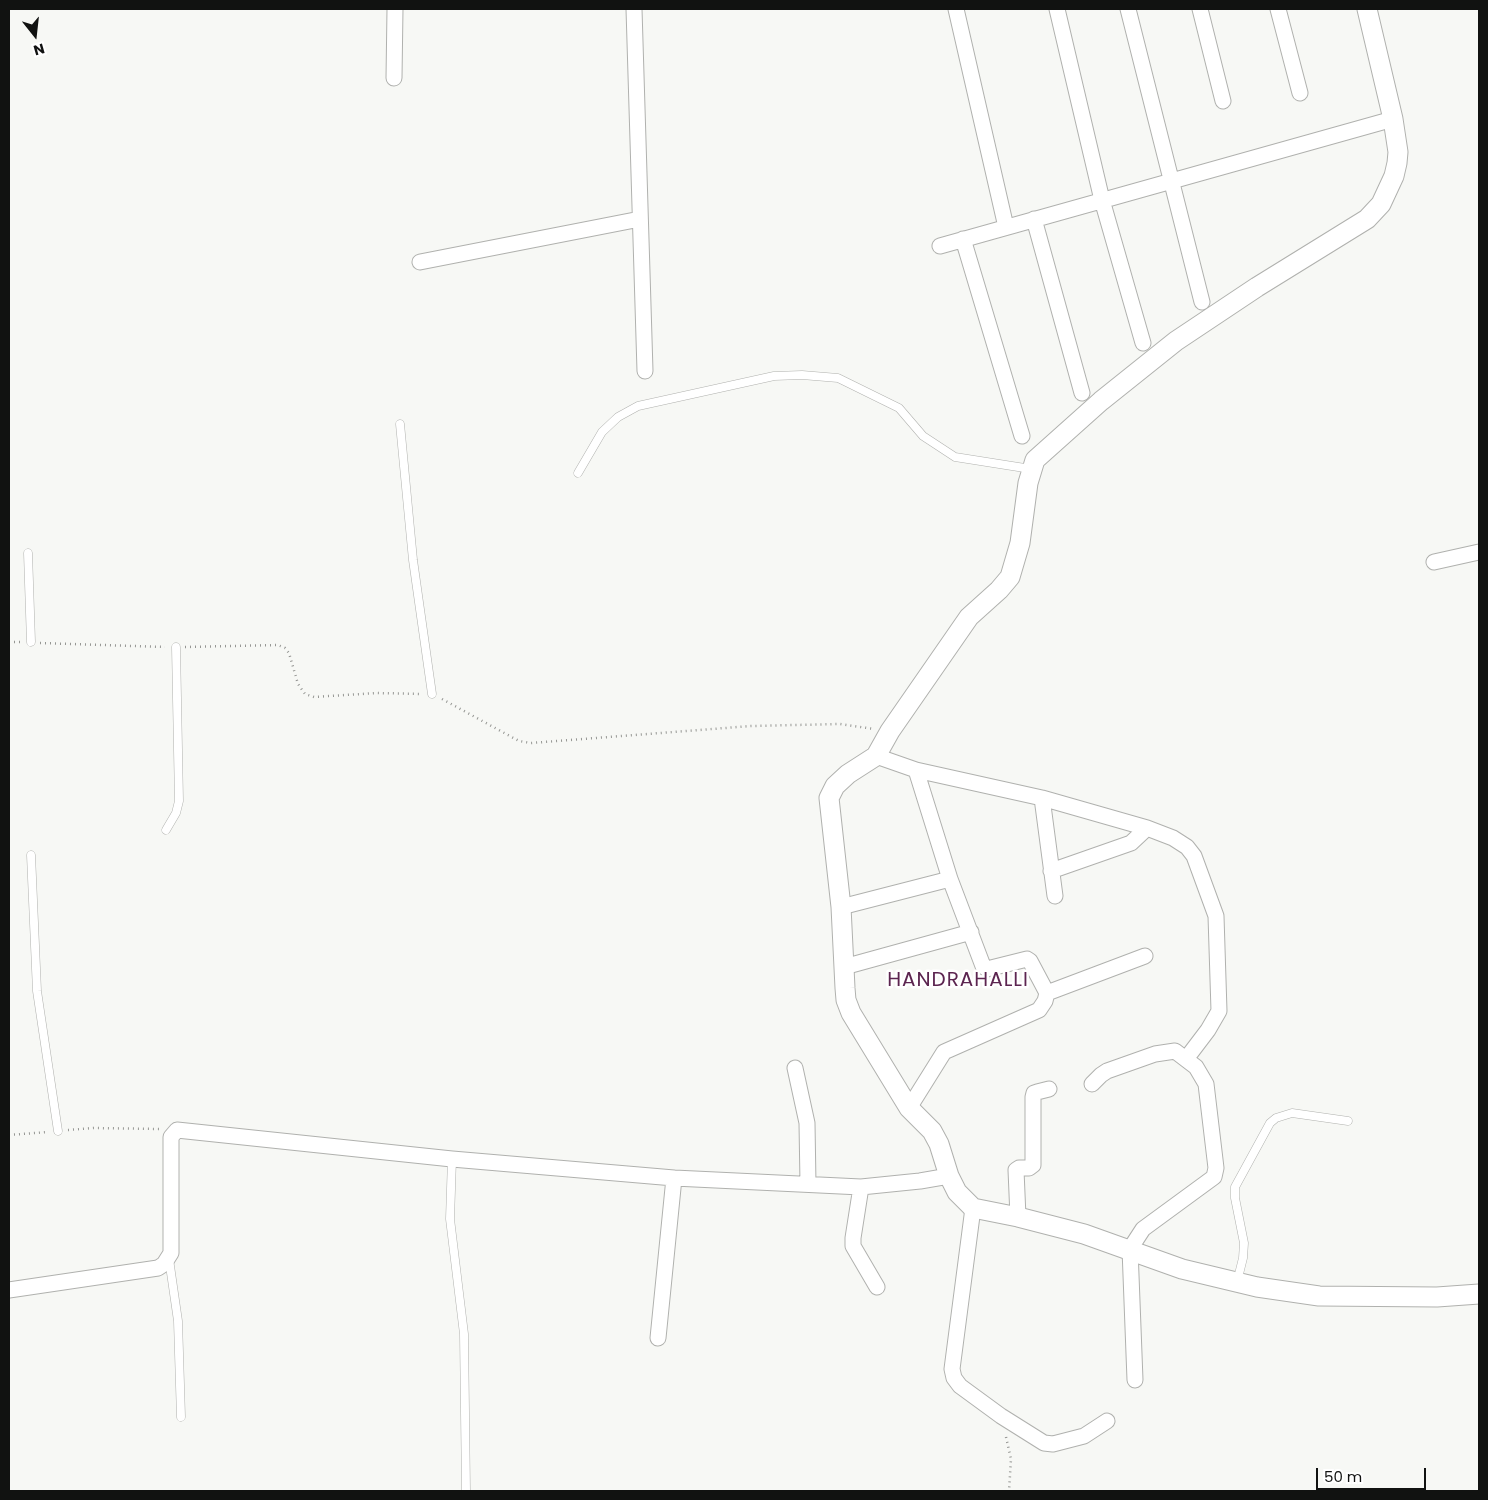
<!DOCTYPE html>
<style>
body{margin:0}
#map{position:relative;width:1488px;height:1500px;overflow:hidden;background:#f7f8f5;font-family:Poppins,sans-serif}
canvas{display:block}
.frame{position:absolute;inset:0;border:10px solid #111211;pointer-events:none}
.north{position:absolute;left:10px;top:10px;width:50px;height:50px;-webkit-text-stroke:4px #fff;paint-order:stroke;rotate:164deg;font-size:14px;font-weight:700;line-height:20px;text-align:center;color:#111211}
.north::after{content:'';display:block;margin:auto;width:18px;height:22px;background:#111211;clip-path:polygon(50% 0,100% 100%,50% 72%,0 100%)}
.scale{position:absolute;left:1316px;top:1468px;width:110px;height:22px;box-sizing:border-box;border:2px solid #111211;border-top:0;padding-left:6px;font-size:15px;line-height:18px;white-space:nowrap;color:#111211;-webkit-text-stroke:4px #fff;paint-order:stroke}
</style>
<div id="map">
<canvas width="1488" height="1500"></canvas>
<div class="frame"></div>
<div class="north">N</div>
<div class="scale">50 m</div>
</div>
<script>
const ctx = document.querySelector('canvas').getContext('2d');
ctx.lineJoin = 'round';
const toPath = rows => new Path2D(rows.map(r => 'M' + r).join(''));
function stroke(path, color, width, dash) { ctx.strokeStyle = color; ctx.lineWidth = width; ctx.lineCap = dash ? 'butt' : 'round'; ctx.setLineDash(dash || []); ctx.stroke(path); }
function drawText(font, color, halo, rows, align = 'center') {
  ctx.font = font + ' Poppins,sans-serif'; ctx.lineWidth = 5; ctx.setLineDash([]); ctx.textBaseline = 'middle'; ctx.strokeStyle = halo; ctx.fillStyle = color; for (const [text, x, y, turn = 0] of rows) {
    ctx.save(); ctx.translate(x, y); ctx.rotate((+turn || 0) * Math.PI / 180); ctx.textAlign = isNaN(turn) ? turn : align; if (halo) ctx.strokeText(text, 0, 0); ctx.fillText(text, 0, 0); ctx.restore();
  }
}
const path = toPath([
 [9,642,20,642],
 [40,643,165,647],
 [185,647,278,645,285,648,289,653,298,684,305,694,314,697,377,693,422,694],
 [442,699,519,741,531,743,751,726,840,724,874,729],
 [68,1130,93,1128,160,1129],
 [9,1135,48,1132],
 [1006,1437,1011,1459,1009,1491]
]);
const service = toPath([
 [400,424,413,560,432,694],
 [578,473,602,432,618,417,638,406,774,376,802,375,838,378,899,408,923,436,955,457,1031,469],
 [28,553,31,642],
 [166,830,176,813,179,801,176,647],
 [31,855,37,991,58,1131],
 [452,1159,450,1219,464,1334,466,1491],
 [169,1259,178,1321,181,1417],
 [1237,1282,1243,1258,1244,1243,1235,1198,1235,1187,1270,1123,1276,1118,1292,1113,1348,1121]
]);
const minor = toPath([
 [634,9,645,371],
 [956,9,1006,227],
 [1057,9,1102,200,1143,343],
 [1128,9,1202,302],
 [1200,9,1223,101],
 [1278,9,1300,93],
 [394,78,395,9],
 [1034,219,1082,393],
 [963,239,1022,436],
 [940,246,1393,119],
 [420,262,640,219],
 [1434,562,1479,552],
 [876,756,916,770,1042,798,1147,828,1173,838,1187,847,1194,856,1216,916,1219,1011,1208,1030,1186,1059],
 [916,770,950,879,983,966,987,969,1027,959,1030,961,1047,993],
 [1042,798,1055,896],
 [1051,871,1131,843,1147,828],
 [841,907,950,879],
 [844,967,971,932],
 [795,1068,807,1123,808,1184],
 [1092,1084,1101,1075,1107,1071,1155,1054,1175,1051,1196,1067,1206,1084,1216,1168,1214,1177,1143,1229,1130,1249,1135,1380],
 [909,1108,944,1052,1039,1010,1045,1001,1047,993,1145,956],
 [861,1187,853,1238,853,1246,877,1287],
 [973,1208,952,1369,954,1378,960,1386,1001,1416,1044,1443,1053,1444,1084,1436,1107,1421],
 [1018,1217,1016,1170,1019,1168,1029,1168,1033,1165,1033,1097,1034,1093,1037,1092,1049,1089],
 [9,1290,158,1268,164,1264,171,1253,171,1137,177,1130,452,1159,674,1178,861,1187,920,1181,949,1176],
 [658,1338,674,1178]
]);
const tertiary = toPath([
 [1367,9,1393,119,1398,152,1397,163,1394,176,1381,204,1367,219,1257,287,1176,341,1101,401,1035,460,1028,483,1020,543,1010,577,999,590,969,617,890,731,876,756,848,774,835,786,829,798,841,907,845,988,846,1000,851,1013,909,1108,932,1131,939,1144,949,1176,957,1192,973,1208,1018,1217,1084,1234,1182,1269,1257,1287,1319,1296,1437,1297,1479,1294]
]);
const quarterNames = [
 ["HANDRAHALLI",958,981]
];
stroke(service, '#b0b1ae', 9);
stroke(minor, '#b0b1ae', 17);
stroke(tertiary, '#b0b1ae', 21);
stroke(path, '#959693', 2.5, [1, 4]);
stroke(service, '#fff', 8);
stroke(minor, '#fff', 15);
stroke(tertiary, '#fff', 19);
ctx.letterSpacing = '1px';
drawText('20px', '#5c2550', '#fff', quarterNames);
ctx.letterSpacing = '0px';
</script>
